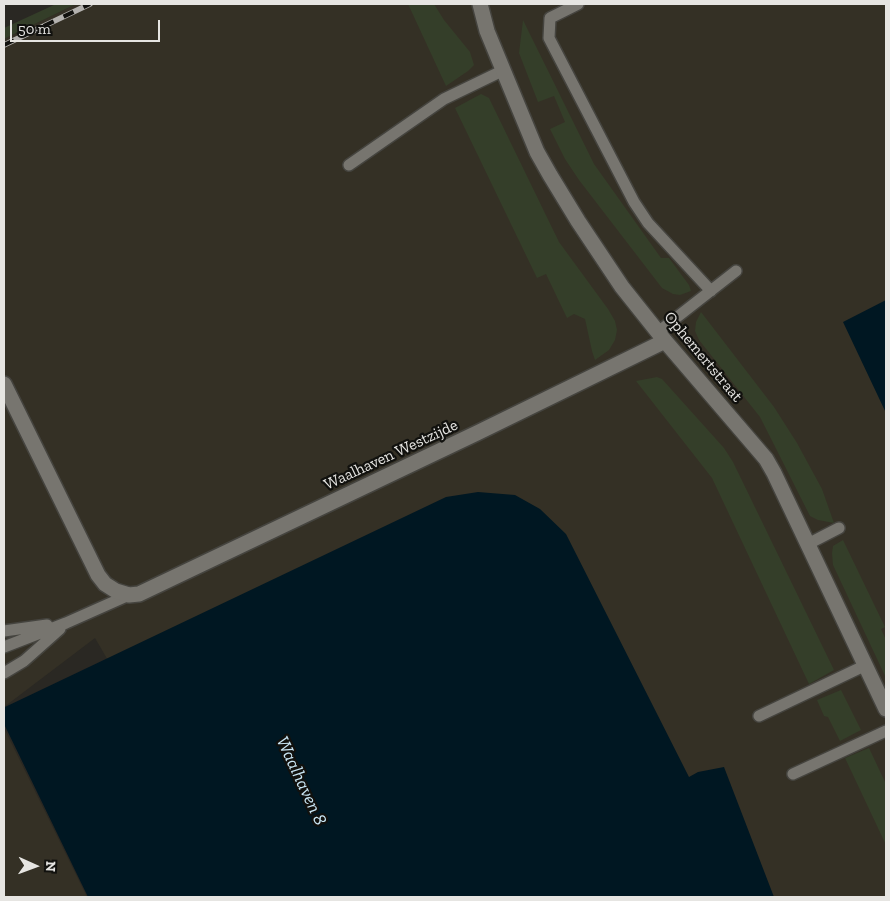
<!DOCTYPE html>
<style>
body{margin:0}
#map{position:relative;width:890px;height:901px;overflow:hidden;background:#2a2823;font-family:"Zilla Slab",serif}
canvas{display:block}
.frame{position:absolute;inset:0;border:5px solid #e6e5e2;pointer-events:none}
.north{position:absolute;left:10px;top:841px;width:50px;height:50px;-webkit-text-stroke:4px #11110e;paint-order:stroke;rotate:92deg;font-size:14px;font-weight:700;line-height:20px;text-align:center;color:#e6e5e2}
.north::after{content:'';display:block;margin:auto;width:18px;height:22px;background:#e6e5e2;clip-path:polygon(50% 0,100% 100%,50% 72%,0 100%)}
.scale{position:absolute;left:10px;top:20px;width:150px;height:22px;box-sizing:border-box;border:2px solid #e6e5e2;border-top:0;padding-left:6px;font-size:15px;line-height:18px;white-space:nowrap;color:#e6e5e2;-webkit-text-stroke:4px #11110e;paint-order:stroke}
</style>
<div id="map">
<canvas width="890" height="901"></canvas>
<div class="frame"></div>
<div class="north">N</div>
<div class="scale">50 m</div>
</div>
<script>
const ctx = document.querySelector('canvas').getContext('2d');
ctx.lineJoin = 'round';
function fillPath(path, color) { ctx.fillStyle = color; ctx.fill(path, 'evenodd'); }
const toPath = rows => new Path2D(rows.map(r => 'M' + r).join(''));
function stroke(path, color, width, dash) { ctx.strokeStyle = color; ctx.lineWidth = width; ctx.lineCap = dash ? 'butt' : 'round'; ctx.setLineDash(dash || []); ctx.stroke(path); }
function drawText(font, color, halo, rows, align = 'center') {
  ctx.font = font + ' "Zilla Slab",serif'; ctx.lineWidth = 4.5; ctx.setLineDash([]); ctx.textBaseline = 'middle'; ctx.strokeStyle = halo; ctx.fillStyle = color; for (const [text, x, y, turn = 0] of rows) {
    ctx.save(); ctx.translate(x, y); ctx.rotate((+turn || 0) * Math.PI / 180); ctx.textAlign = isNaN(turn) ? turn : align; if (halo) ctx.strokeText(text, 0, 0); ctx.fillText(text, 0, 0); ctx.restore();
  }
}
const built = toPath([
 [76,4,886,4,886,897,731,897,116,674,95,638,4,707,4,39],
 [4,728,87,897,4,897]
]);
const green = toPath([
 [56,4,76,4,4,39,4,28],
 [408,4,434,4,444,20,470,52,474,65,468,71,446,86],
 [523,20,594,164,661,258,669,258,689,285,691,291,680,295,673,294,662,288,579,180,565,159,550,129,565,122,554,96,538,102,519,53],
 [481,94,489,98,559,242,608,309,615,321,617,330,615,340,609,350,595,360,592,351,585,319,574,314,567,318,546,274,537,278,455,108],
 [701,312,774,407,797,443,822,489,834,523,818,520,810,516,760,417,699,340,695,331,696,322],
 [657,377,662,379,724,448,733,462,834,670,809,684,712,478,636,381],
 [843,540,885,627,881,629,886,640,886,678,833,565,832,553,833,546],
 [841,690,861,730,840,741,828,717,824,716,817,700],
 [869,748,886,784,886,845,845,758]
]);
const water = toPath([
 [886,300,886,413,843,322],
 [478,492,515,495,540,509,566,534,689,777,698,772,724,767,774,897,88,897,4,724,5,707,446,497]
]);
const lane = toPath([
 [578,4,550,18,549,38,634,202,648,223,711,291],
 [349,165,444,99,504,70],
 [658,332,736,271],
 [808,544,839,528],
 [4,631,47,625],
 [4,647,66,623,129,595],
 [4,673,24,661,60,629],
 [759,716,866,665],
 [793,774,886,731]
]);
const street = toPath([
 [480,4,487,31,537,152,550,175,578,221,622,287,665,341,766,459,774,473,886,709],
 [4,384,98,575,105,584,116,591,129,595,139,594,477,433,665,341]
]);
const rail = toPath([
 [4,45,90,4]
]);
const streetNames = [
 ["Ophemertstraat",703,357,50],
 ["Waalhaven Westzijde",391,455,-25]
];
const waterNames = [
 ["Waalhaven 8",301,781,65]
];
fillPath(built, '#343025');
fillPath(green, '#343e29');
fillPath(water, '#001722');
stroke(lane, '#45443f', 14);
stroke(street, '#45443f', 18);
stroke(lane, '#77756f', 11);
stroke(street, '#77756f', 15);
stroke(rail, '#b4b2af', 5.5);
stroke(rail, '#11110e', 4, [11]);
drawText('16px', '#e6e5e2', '#11110e', streetNames);
drawText('italic 18px', '#cbe8f7', '#11110e', waterNames);
</script>
